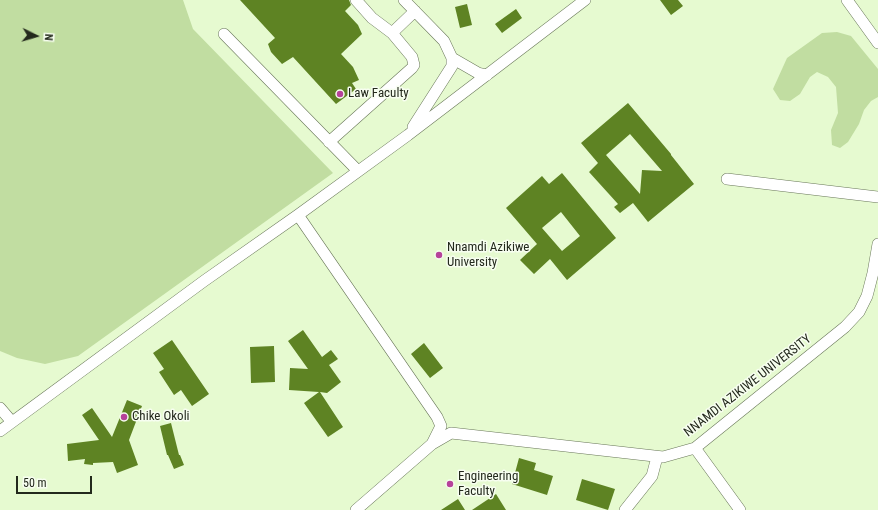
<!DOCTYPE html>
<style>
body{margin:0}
#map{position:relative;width:878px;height:510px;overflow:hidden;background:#f7fef0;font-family:"Roboto Condensed",sans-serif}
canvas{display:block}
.north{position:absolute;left:16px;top:16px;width:40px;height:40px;-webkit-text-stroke:3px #f7fef0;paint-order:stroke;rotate:95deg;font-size:11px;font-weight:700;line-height:16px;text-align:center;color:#23291c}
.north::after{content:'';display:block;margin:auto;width:14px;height:18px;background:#23291c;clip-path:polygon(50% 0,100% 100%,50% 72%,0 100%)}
.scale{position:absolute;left:16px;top:476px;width:76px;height:18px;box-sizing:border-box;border:2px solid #23291c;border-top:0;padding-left:5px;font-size:12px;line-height:14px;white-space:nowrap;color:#23291c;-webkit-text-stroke:3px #f7fef0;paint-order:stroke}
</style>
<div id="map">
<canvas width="878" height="510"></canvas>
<div class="north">N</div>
<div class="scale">50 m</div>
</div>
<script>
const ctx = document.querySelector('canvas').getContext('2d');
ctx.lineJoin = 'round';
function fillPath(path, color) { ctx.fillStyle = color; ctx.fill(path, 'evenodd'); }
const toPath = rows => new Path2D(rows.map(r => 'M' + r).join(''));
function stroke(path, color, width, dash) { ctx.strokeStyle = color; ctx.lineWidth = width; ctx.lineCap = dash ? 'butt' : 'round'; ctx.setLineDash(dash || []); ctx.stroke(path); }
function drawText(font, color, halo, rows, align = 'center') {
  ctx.font = font + ' "Roboto Condensed",sans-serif'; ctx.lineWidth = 3; ctx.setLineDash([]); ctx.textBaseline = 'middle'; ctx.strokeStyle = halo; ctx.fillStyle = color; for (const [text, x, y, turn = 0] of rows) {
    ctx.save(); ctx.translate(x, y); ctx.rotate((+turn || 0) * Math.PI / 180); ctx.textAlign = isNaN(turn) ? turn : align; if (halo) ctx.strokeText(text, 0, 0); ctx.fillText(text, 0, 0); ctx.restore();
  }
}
const built = toPath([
 [0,0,878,0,878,510,0,510]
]);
const green = toPath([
 [0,0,183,0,193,29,333,173,78,356,45,364,17,358,0,351],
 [837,32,851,36,878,69,878,97,871,101,864,110,859,124,848,142,840,148,832,145,831,130,838,113,836,87,828,77,817,72,810,77,800,94,790,101,780,100,773,89,787,58,822,33]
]);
const building = toPath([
 [240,0,349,0,351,5,345,11,358,25,362,34,341,54,353,67,359,80,352,83,356,89,336,104,293,57,282,64,271,52,268,44,275,38],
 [660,0,678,0,683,6,671,15],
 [467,4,472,25,460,28,455,7],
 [516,9,522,18,502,33,495,24],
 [628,103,671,154,671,155,694,184,648,222,633,203,620,213,614,207,618,204,589,172,598,163,581,143],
 [630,134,662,171,642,170,640,194,606,155],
 [562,173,616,238,567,280,550,259,534,274,520,260,537,244,506,208,542,176,549,184],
 [561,212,580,236,562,251,542,228],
 [303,330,322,357,331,350,338,359,329,365,341,382,327,393,320,392,343,427,328,437,304,403,319,392,289,390,290,368,308,369,288,341],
 [172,340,209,394,192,406,181,390,174,395,159,372,164,369,153,353],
 [424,343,443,368,430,378,411,354],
 [274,346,275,382,251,383,250,347],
 [127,400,142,406,129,440,138,465,117,473,113,462,93,463,93,465,84,464,85,459,68,461,67,444,99,440,82,415,92,408,112,437],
 [171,423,179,455,180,455,184,465,174,469,168,455,167,455,160,426],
 [519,458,536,463,534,470,553,476,547,495,512,484],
 [582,479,615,489,608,510,576,500],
 [496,494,506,510,472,510],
 [458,499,465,510,441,510]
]);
const minor = toPath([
 [404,0,444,41,452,58,452,66,413,127],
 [847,0,878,43],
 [392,33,415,11],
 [224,34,358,171],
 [452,58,478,73,487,75],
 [329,142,412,68,414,65,412,57,392,33,372,18,356,0],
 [727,179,878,197],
 [298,215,437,417,441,426,432,444],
 [0,408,12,422],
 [0,431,204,281,298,215,408,135,585,0],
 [695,448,740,510],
 [356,510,432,444,451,433,663,457,695,448,845,327,859,312,867,296,873,273,878,244],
 [625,510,652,476,657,457]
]);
const markers = [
 [340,94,4,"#b6429a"],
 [439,255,4,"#b6429a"],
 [124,417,4,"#b6429a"],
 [450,484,4,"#b6429a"]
];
const poiNames = [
 ["Law Faculty",348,94],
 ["Nnamdi Azikiwe",447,248],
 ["University",447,263],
 ["Chike Okoli",132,417],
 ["Engineering",458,477],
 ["Faculty",458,492]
];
const streetNames = [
 ["NNAMDI AZIKIWE UNIVERSITY",748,386,-38]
];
fillPath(built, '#e6fad0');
fillPath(green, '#c1dda1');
fillPath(building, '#5e8323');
stroke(minor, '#697759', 12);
stroke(minor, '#fff', 11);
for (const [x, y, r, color] of markers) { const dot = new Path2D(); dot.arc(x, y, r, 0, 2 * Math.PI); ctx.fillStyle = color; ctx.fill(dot); stroke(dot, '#f7fef0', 1.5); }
drawText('13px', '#23291c', '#f7fef0', poiNames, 'left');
drawText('13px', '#23291c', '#f7fef0', streetNames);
</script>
